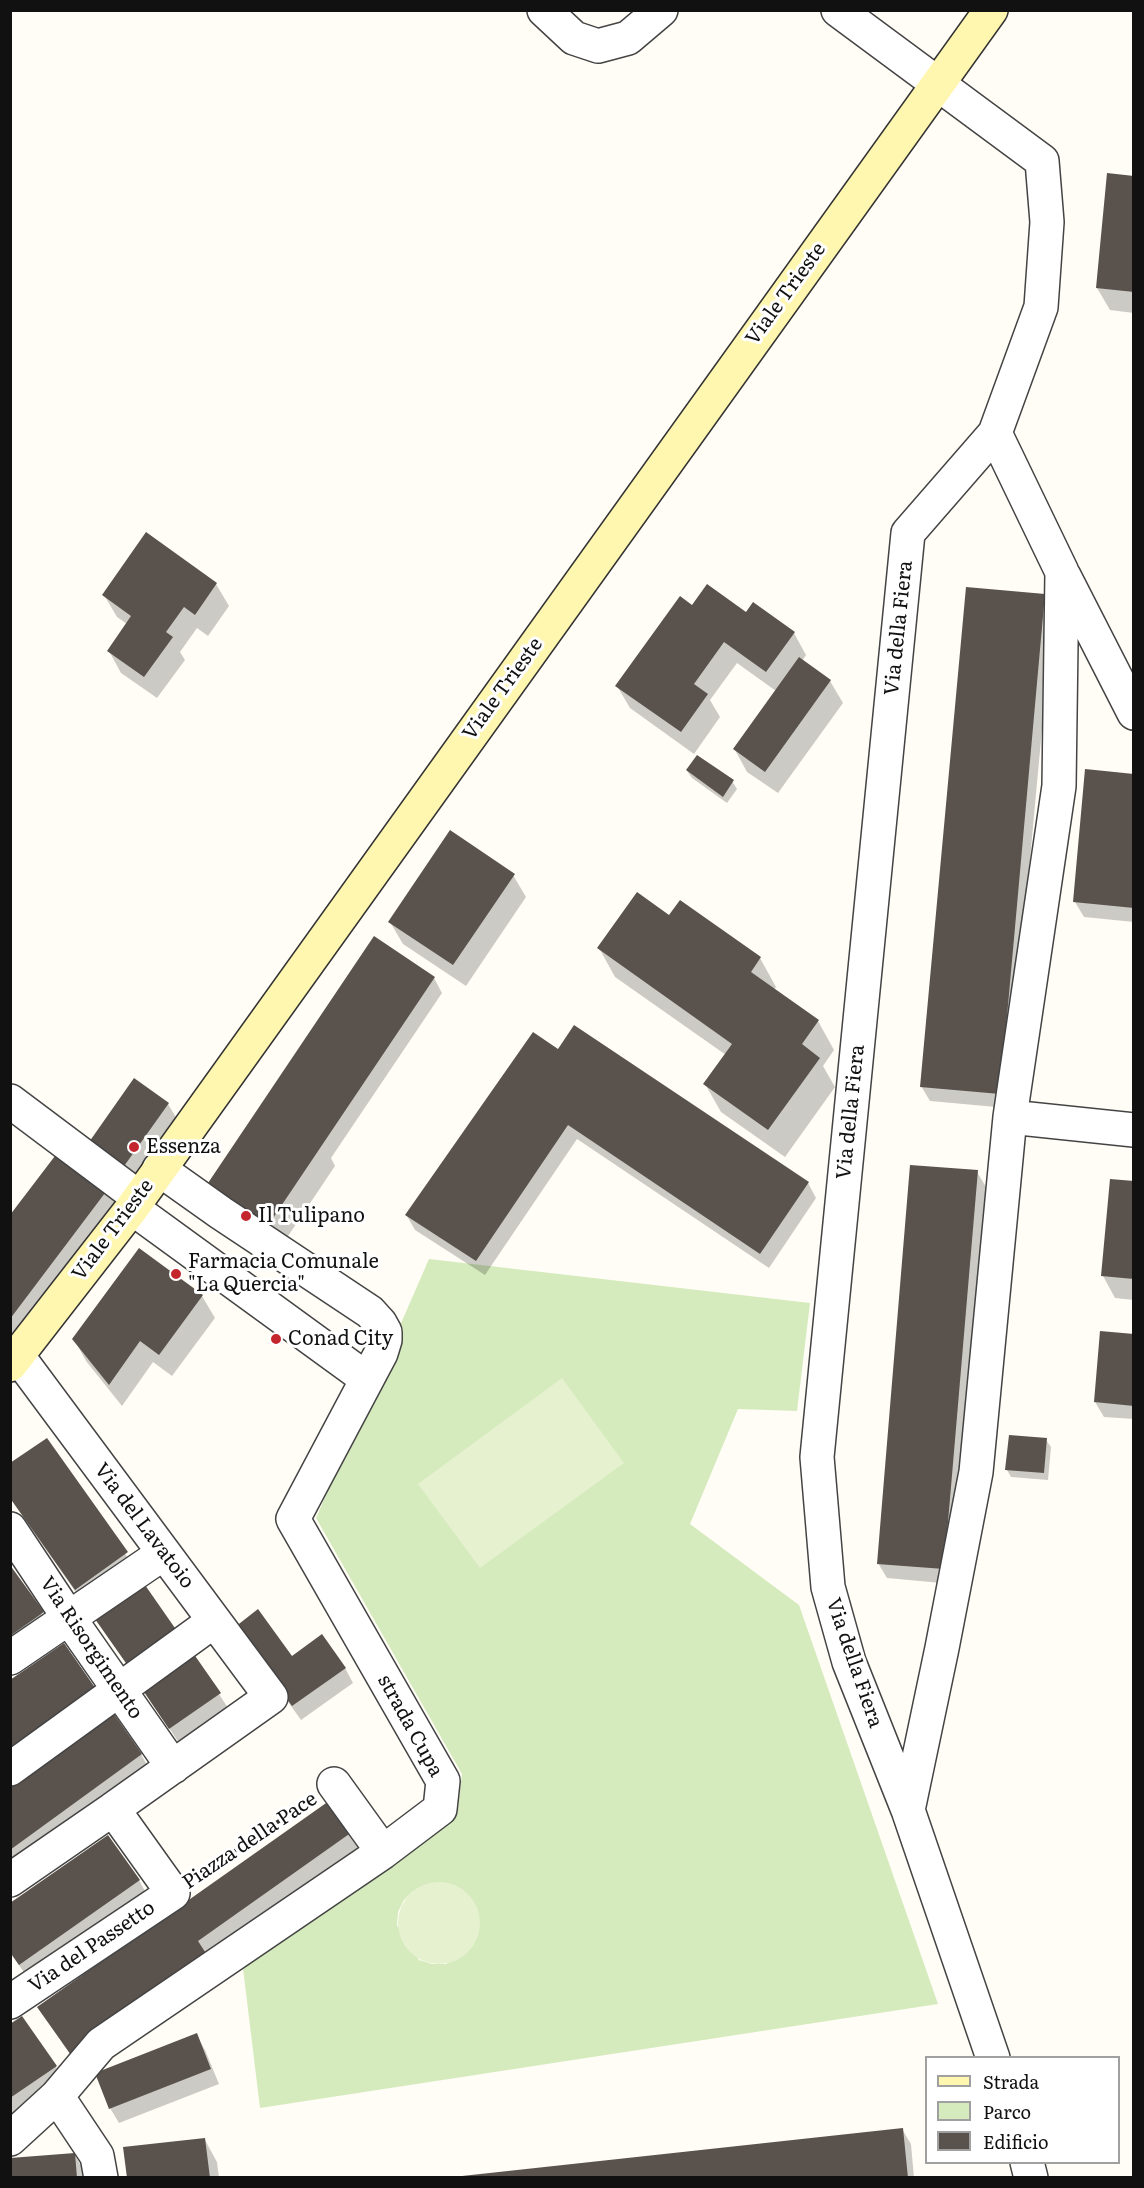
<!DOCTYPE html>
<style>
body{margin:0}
#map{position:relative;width:1144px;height:2188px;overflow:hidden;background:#fffdf5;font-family:Literata,serif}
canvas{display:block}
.frame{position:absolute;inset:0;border:12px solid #111;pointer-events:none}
.legend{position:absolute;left:925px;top:2056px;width:195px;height:108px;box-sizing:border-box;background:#fff;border:2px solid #a0a0a0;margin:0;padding:8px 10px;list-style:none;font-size:18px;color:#111}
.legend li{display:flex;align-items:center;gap:12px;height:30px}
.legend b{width:30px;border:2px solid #a0a0a0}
</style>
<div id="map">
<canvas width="1144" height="2188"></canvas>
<div class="frame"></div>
<ul class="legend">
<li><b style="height:8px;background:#fff6b0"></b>Strada</li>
<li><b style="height:16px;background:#d5ebbd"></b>Parco</li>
<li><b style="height:16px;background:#5a524d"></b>Edificio</li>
</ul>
</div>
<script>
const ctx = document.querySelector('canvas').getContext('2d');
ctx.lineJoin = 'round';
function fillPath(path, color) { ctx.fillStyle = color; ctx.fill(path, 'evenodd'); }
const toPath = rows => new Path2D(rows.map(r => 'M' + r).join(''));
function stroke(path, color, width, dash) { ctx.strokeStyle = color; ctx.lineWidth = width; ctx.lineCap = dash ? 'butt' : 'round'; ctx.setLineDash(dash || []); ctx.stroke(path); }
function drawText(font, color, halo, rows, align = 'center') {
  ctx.font = font + ' Literata,serif'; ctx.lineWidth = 6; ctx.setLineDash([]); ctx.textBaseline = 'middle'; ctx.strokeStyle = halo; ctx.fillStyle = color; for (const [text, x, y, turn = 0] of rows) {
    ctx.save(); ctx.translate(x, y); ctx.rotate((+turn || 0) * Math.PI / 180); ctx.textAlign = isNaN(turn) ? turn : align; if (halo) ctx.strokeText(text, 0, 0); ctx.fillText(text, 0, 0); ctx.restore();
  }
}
const green = toPath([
 [429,1259,810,1303,797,1411,738,1409,690,1524,799,1605,938,2004,260,2108,242,1960,448,1822,458,1809,462,1774,316,1518],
 [413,1891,447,1964,432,1964,419,1960,397,1925,398,1912,404,1900]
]);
const pitch = toPath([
 [562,1378,624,1463,480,1568,418,1484],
 '398 1923a41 41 0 1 1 82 0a41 41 0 1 1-82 0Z'
]);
const shadow = toPath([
 [1108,175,1134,177,1134,313,1110,310,1097,288],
 [216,584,229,606,208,636,197,628,180,652,185,660,157,698,121,673,109,651,127,624,117,617,104,595],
 [1044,595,1053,610,1007,1108,930,1101,921,1086],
 [693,607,747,614,794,633,806,655,802,661,830,681,843,703,778,793,747,772,735,750,776,691,737,663,710,700,720,717,694,754,630,708,617,686],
 [687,771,732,781,737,789,727,803,692,778],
 [1134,775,1134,922,1084,917,1075,902],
 [513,875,526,897,466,986,403,944,390,922],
 [670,917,760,958,776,987,774,990,818,1021,834,1050,823,1066,835,1087,785,1157,721,1112,705,1084,726,1055,615,977,599,948],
 [434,978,442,993,331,1158,335,1166,278,1251,218,1211],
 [558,1051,808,1183,816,1198,769,1268,577,1139,485,1275,415,1230,407,1216],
 [168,1104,177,1119,131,1183,89,1145],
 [977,1172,986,1187,952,1584,887,1578,878,1563],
 [1134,1183,1134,1300,1115,1298,1103,1276],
 [107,1190,116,1205,10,1343,10,1217],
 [202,1296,215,1318,172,1376,153,1362,122,1406,86,1361,74,1339],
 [1134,1336,1134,1419,1104,1417,1095,1402],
 [47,1440,135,1568,84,1604,10,1498],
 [1046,1440,1051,1447,1048,1480,1011,1477,1007,1470],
 [10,1568,51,1628,10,1656],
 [245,1642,292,1658,345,1668,353,1683,301,1720],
 [142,1687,219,1694,228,1708,179,1743],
 [141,1754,149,1769,10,1871,10,1787],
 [329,1803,359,1848,206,1956,80,2069,39,2008],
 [139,1880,147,1895,29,1979,10,1953],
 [10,2026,56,2067,64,2081,10,2119],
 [196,2035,205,2050,219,2084,119,2123,110,2108],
 [902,2129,911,2144,914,2178,461,2178],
 [205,2140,217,2162,219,2178,128,2178],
 [74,2154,83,2169,83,2178,11,2178]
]);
const building = toPath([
 [1107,173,1134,176,1134,292,1096,288],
 [146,532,217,583,195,615,184,607,166,632,173,637,144,677,107,651,131,616,102,595],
 [707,584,746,612,753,602,795,632,766,672,724,642,694,684,708,694,681,732,615,686,680,596,692,605],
 [966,587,1045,594,1000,1094,920,1087],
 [799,657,831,680,765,772,733,749],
 [697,755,734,780,723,797,686,770],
 [1085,769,1134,774,1134,908,1073,902],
 [450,830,515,874,453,965,388,922],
 [637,892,669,915,680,900,761,957,751,972,819,1020,802,1044,820,1058,768,1130,703,1084,732,1044,597,948],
 [374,936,435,977,265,1230,204,1189],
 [574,1025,809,1182,760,1254,568,1125,476,1261,405,1215,533,1032,558,1049],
 [134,1078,169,1103,122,1169,87,1145],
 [58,1152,108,1189,10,1319,10,1215],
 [910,1165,978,1170,944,1569,877,1564],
 [1110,1179,1134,1181,1134,1279,1101,1276],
 [139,1248,203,1295,159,1355,140,1341,109,1385,72,1339],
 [1100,1331,1134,1334,1134,1406,1094,1402],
 [1009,1435,1047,1438,1044,1473,1005,1470],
 [47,1438,128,1552,75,1590,10,1498,10,1463],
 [10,1565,44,1612,10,1636],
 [145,1585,177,1631,128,1666,95,1619],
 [258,1609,292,1656,322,1634,346,1668,292,1706,235,1627],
 [64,1643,96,1689,10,1749,10,1680],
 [191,1650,221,1693,169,1729,140,1686],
 [112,1711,142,1754,10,1850,10,1785],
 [329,1801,352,1832,198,1941,209,1958,71,2055,37,2007],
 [108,1835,140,1880,19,1965,10,1952,10,1903],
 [22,2016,57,2066,10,2098,10,2024],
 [197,2033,211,2069,109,2109,95,2073],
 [903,2128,908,2178,462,2178,462,2176],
 [205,2138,210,2178,127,2178,123,2147],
 [75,2153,77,2178,10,2178,10,2158]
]);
const path = toPath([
 [201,1874,304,1804]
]);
const street = toPath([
 [544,10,574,38,598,46,628,38,661,10],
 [838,10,1042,161,1047,222,1041,307,995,433,908,533,817,1457,828,1587,849,1662,908,1810,993,2058],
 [1064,576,1134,713],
 [10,1101,138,1197],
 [1010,1117,1134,1130],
 [132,1208,367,1379],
 [10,1360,17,1355,271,1697,113,1809,173,1893,10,2002],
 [10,1529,69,1618,173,1767],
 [10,1658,164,1553],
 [10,1769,214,1621],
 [334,1784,383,1852],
 [908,1810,942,1648,976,1472,1010,1117,1059,786,1062,572,995,433],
 [10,1880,113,1809],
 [57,2096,97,2156,101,2178],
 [10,2139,57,2096,101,2044,383,1852,440,1809,443,1781,293,1519,381,1353,385,1340,385,1332,380,1323,370,1312,221,1213,159,1169],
 [1027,2162,1031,2178]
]);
const secondary = toPath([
 [10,1365,132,1208,991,10]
]);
const markers = [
 [134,1147,6,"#c4262e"],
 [246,1216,6,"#c4262e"],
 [176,1274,6,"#c4262e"],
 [276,1339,6,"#c4262e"]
];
const streetNames = [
 ["Viale Trieste",786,294,-54],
 ["Via della Fiera",899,628,-84],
 ["Viale Trieste",503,689,-54],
 ["Via della Fiera",851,1112,-84],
 ["Viale Trieste",113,1230,-53],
 ["Via del Lavatoio",144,1526,53],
 ["Via Risorgimento",91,1648,56],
 ["Via della Fiera",854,1663,71],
 ["strada Cupa",410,1726,61],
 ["Piazza della Pace",250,1841,-34],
 ["Via del Passetto",92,1947,-34]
];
const poiNames = [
 ["Essenza",146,1147],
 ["Il Tulipano",258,1216],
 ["Farmacia Comunale",188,1262],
 ["\"La Quercia\"",188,1285],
 ["Conad City",288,1339]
];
fillPath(green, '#d5ebbd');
fillPath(pitch, '#e6f2cf');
fillPath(shadow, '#0003');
fillPath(building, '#5a524d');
stroke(street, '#444', 36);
stroke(secondary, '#333', 36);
stroke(path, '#333', 4, [6, 3]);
stroke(street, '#fff', 33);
stroke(secondary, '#fff6b0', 33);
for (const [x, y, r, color] of markers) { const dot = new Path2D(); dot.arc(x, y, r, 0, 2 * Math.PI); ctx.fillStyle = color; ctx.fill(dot); stroke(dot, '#fff', 2); }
drawText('20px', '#111', '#fff', streetNames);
drawText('20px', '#111', '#fff', poiNames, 'left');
</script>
